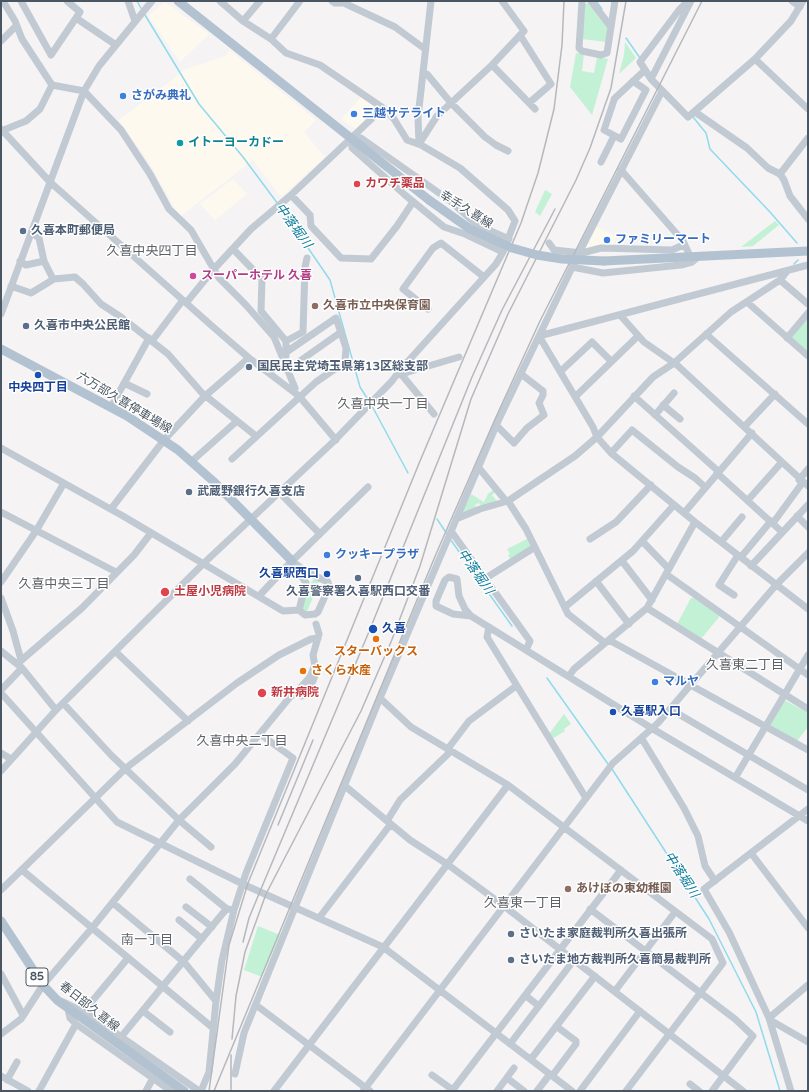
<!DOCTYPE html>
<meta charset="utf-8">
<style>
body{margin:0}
#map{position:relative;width:809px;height:1092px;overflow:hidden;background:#f5f3f3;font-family:"Varela Round",sans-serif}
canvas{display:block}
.frame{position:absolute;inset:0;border:2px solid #4a5661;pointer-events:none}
</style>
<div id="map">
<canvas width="809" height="1092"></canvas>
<div class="frame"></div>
</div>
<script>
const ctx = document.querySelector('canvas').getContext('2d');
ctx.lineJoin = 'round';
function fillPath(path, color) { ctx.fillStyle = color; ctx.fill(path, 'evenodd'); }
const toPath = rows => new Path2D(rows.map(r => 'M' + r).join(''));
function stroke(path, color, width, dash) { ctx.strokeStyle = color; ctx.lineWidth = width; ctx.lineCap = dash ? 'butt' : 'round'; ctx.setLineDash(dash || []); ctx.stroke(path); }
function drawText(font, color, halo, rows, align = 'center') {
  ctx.font = font + ' "Varela Round","Noto Sans JP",sans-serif'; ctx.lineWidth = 3; ctx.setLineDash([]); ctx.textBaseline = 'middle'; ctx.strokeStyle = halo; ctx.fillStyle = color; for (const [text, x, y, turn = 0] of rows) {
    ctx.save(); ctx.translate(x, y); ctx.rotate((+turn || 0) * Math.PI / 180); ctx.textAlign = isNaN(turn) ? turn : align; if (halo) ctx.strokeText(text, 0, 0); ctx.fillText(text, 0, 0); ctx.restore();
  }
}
const commercial = toPath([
 [165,2,209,34,180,62,148,16],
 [229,50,316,120,304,132,325,157,281,197,253,160,181,216,174,207,150,164,119,120,186,69,226,56],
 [363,95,378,106,356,129,343,121,343,117],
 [233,179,247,194,215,220,200,204],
 [596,227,617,236,612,246,584,251]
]);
const green = toPath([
 [588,3,608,28,606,42,582,39,585,4],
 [625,42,636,58,619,74,624,55],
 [576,53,584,54,582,71,594,73,597,57,608,59,592,115,570,87],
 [545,190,552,194,540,216,535,212],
 [775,221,779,225,753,246,741,247],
 [808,318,808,352,791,337],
 [494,489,496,492,492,495,497,501,481,506,479,503,475,505,476,508,462,513,471,494,484,502,488,494],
 [529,538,533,547,511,561,508,555,510,554,507,549],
 [315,579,320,580,307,612,303,611,303,601,312,581],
 [691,598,694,598,719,614,719,617,701,639,677,624],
 [784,700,808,713,808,727,797,741,770,726],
 [564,714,571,724,564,729,565,731,552,739,549,734],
 [258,926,280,935,262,977,244,970]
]);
const stream = toPath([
 [137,1,142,10],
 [596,1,602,9],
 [145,15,199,104,243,157,278,204],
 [626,38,640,58],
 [693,117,706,133,710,149,770,212,797,243],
 [280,207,330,280,360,387,369,401],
 [794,264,798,260],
 [372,406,408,473],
 [437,519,447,534],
 [450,539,512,626],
 [547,678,608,764],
 [612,769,709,919,756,1012,780,1091]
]);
const minor = toPath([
 [3,1,15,21,22,39,52,85,84,91,121,130,150,174,169,209,191,230,219,278,245,304,274,337,295,388],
 [21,1,51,55,80,12,67,1],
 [128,1,135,21],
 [332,1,335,3,344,3,395,27,425,49],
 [582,1,579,48,582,51,601,55,607,53,615,1],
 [591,1,611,27],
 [688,1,679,10,640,62,651,79,688,117,755,59,791,21,803,1],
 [792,1,800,7],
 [76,18,116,45],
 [243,21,260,1],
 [520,35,551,84,529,103],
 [271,39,300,1],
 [1,41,16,26],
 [755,59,808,109],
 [492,65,535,109],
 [424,73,427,74,451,103,485,137,496,145,508,151],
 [651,79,691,1],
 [633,81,646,90,621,139,619,138,604,130,614,100,614,99,645,70],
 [695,112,747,148,768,168,780,174,808,138],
 [1,129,50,182,212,326,249,358,299,396,336,440],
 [1,131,26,121,40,109,52,85],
 [419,144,437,116,492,65,524,31,502,1],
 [419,144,418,117,431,1],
 [601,162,614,136],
 [621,170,683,241,690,256],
 [780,174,784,180,790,196,808,219],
 [291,195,310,215,311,226,341,258,371,259,397,226,413,202],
 [31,232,39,238,44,261,52,277,54,279,75,277,83,284,101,304,121,317,168,354,202,393,256,436],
 [549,243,554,250,582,253,601,248,672,250,681,246,685,247],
 [233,249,262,279,261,311,286,341,286,356],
 [503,252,465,234,444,227,405,195,352,148,351,138,361,138,449,200,477,225,509,239],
 [20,261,26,265,44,261],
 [572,267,603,273,681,265,692,262,699,256],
 [780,280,808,304],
 [11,286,31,293,54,279],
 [747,302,808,356],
 [186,303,213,270,251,229,290,196,383,108],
 [428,309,403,289,433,248,441,243,484,277],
 [1,314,84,91,99,66,152,1],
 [620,315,644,342,677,365,808,486],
 [706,334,808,424],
 [539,336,593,427,597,437,611,453,695,522,808,609],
 [539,336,808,265],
 [787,338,808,313],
 [152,341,183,300],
 [286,341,303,332,305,267,307,258],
 [290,368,341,332],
 [561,371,592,342,611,361],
 [401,374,434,414],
 [398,375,459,357],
 [124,383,147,394],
 [576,396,638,336],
 [634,396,718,471],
 [663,405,680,419],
 [111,407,149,338],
 [655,415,674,393],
 [497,426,514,443,527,428,544,415,539,403,543,395,543,391,521,374],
 [745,426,775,394],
 [1,448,123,516,283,611,299,610],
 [611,453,632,430,678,467,695,478,705,487],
 [232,459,316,382,345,362,346,348,336,318,285,353],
 [192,461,237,421],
 [479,468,506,501],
 [717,473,782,532],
 [799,480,808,469],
 [280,493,320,534],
 [748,500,781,463],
 [508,501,526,529,568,614,605,643],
 [111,509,164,440,205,396,249,358],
 [1,512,116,572],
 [684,513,752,433],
 [797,516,808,527],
 [456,519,480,509,508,501,575,456,597,437,653,377,674,363,731,312,780,280,787,271],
 [773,523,803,482],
 [451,531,530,641,526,650],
 [590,539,616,522,651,485],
 [642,541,669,569],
 [721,542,742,517],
 [741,557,771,521],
 [292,561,305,571,328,582,329,587,318,612,315,614,305,615,299,610,306,583,292,561],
 [622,561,652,600],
 [751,566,808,505],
 [666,574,808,675],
 [486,578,535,547],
 [596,581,629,624],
 [1,582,36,531,64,483],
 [734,595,719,585,738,555],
 [259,596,287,566,368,487],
 [1,598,13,631,21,660],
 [565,607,633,551,674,505],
 [647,608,808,709],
 [471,616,453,614,436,606,436,601,445,580,449,577,457,579,459,596,465,609,471,616,653,729,808,821],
 [489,627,487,637,586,798],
 [609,640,808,750],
 [1,651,22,668,56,710],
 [116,652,188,721],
 [17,664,82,608,134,555,151,533],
 [314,667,310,677,298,690,298,694,302,696,308,694,316,673,313,655,319,634,316,624],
 [569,676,574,669,647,608,695,522],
 [1,690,22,668],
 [1,693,117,822,247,886,383,947,572,1091],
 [380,698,411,727,508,785,712,939,723,963,626,1091],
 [63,703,111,755,179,820,211,847],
 [670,709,808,790],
 [642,739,684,808,698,836,705,866,715,881],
 [1,753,11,759],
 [1,771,56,710,204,563,333,442,392,381,401,369,496,264,503,252,515,221,508,210,460,168,421,145,407,140,394,119,383,108,320,65,286,53,271,39,243,21,220,1],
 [735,778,808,655],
 [345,786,410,840,447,864,504,906,743,1091],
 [387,821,400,800,448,754,450,746,469,721,516,686],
 [751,853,808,928],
 [22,870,213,1028],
 [190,879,227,909],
 [1,890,126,768,237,683,279,655,311,639,318,638],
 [113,903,184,962,216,1001,222,960,234,910],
 [186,907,212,927],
 [590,909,735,1019,753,1036,712,1091],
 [319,918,390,825],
 [179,920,202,939],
 [1,974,23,1015],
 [615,991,675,912],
 [526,996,539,1006],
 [63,1002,88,1014,199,1091],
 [256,1005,370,1091],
 [68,1009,70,1018,76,1024,171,1091],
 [84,1011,128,958],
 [143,1011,170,1032],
 [769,1018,808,985],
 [770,1020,808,1042],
 [1,1034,21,1019,43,985,92,928,179,820,235,764,290,697,297,692],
 [121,1037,223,913,227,909,234,910,246,873,293,758,260,734],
 [510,1044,574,960],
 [531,1059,595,976],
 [235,1074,244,1033,380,698,499,419,579,253,662,91],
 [432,1075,453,1090],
 [1,1076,28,1091],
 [552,1076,576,1044,576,1041,556,1026],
 [507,1078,524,1091],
 [7,1080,17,1062],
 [690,1084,699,1091],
 [39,1091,76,1024],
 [146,1091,153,1078],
 [201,1091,209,1072,216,1001],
 [274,1091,508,785],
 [363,1091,613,763,658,723,776,585,808,553],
 [452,1091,621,870],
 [497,1091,514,1068],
 [537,1091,550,1074],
 [580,1091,640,1011],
 [791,1091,769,1018,729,932,704,889,808,809]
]);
const major = toPath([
 [178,1,429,200],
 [604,261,808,251],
 [1,349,127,416,178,450,213,481,292,561],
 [1,921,43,985,57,1000,184,1091]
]);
const rail = toPath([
 [278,825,313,740],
 [243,942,249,918,261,889,368,634,472,377,502,310,555,209],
 [232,1039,236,996,245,952,266,894,361,711,391,642,420,566,471,399,508,314,576,180,590,148,611,88,626,1],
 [231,1055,231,1091],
 [209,1091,229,945,248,883,420,461,521,223,538,173,554,109,562,45,564,1],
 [214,1091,436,554,496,417,540,321,702,1]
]);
const majorBridge = toPath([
 [429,200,470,229,512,248,537,255,562,259,604,261]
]);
const markers = [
 [123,96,4,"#3f7fe0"],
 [354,114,4,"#3f7fe0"],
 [180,143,4,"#0f9aa8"],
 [357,184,4,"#e0444e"],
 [23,231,4,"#5c6f8a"],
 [607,240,4,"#3f7fe0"],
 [193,276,4,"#d1479c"],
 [315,306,4,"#8d6e63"],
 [26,326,4,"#5c6f8a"],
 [249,367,4,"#5c6f8a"],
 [38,375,4,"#1a4fb4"],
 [189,492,4,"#5c6f8a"],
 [327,555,4,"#3f7fe0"],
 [327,574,4,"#1a4fb4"],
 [358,578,4,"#5c6f8a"],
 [165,592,5,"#e0444e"],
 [373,629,5,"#1a4fb4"],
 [376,639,4,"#e8710a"],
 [303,671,4,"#e8710a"],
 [655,682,4,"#3f7fe0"],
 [262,693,5,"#e0444e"],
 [613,712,4,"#1a4fb4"],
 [568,889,4,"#8d6e63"],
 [511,934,4,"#5c6f8a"],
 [511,960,4,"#5c6f8a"]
];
const shields = [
 [37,977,22]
];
const shieldNames = [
 ["85",37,977]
];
const shopNames = [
 ["さがみ典礼",131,96],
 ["三越サテライト",362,114],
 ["ファミリーマート",615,240],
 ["クッキープラザ",335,555],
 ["マルヤ",663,682]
];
const cultureNames = [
 ["イトーヨーカドー",188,143]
];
const healthNames = [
 ["カワチ薬品",365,184],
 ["土屋小児病院",174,592],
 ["新井病院",271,693]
];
const streetNames = [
 ["幸手久喜線",466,210,32],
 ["六万部久喜停車場線",124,403,31],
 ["春日部久喜線",89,1007,38]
];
const serviceNames = [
 ["久喜本町郵便局",31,231],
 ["久喜市中央公民館",34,326],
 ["国民民主党埼玉県第13区総支部",257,367],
 ["武蔵野銀行久喜支店",197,492],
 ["久喜警察署久喜駅西口交番",358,592,"center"],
 ["さいたま家庭裁判所久喜出張所",519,934],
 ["さいたま地方裁判所久喜簡易裁判所",519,960]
];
const hotelNames = [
 ["スーパーホテル 久喜",201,276]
];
const educationNames = [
 ["久喜市立中央保育園",323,306],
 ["あけぼの東幼稚園",576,889]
];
const transitNames = [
 ["中央四丁目",38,388,"center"],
 ["久喜駅西口",319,574,"right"],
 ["久喜",382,629],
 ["久喜駅入口",621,712]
];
const foodNames = [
 ["スターバックス",376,652],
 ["さくら水産",311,671,"left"]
];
const waterNames = [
 ["中落堀川",293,226,54],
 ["中落堀川",475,572,55],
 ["中落堀川",681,875,57]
];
const neighbourhoodNames = [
 ["久喜中央四丁目",152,252],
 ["久喜中央一丁目",383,405],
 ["久喜中央三丁目",64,585],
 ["久喜東二丁目",745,666],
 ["久喜中央二丁目",242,742],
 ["久喜東一丁目",523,904],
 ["南一丁目",147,941]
];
fillPath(commercial, '#fdf9ef');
fillPath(green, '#c3f1d5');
stroke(stream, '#90daee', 1.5);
stroke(minor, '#c1cad2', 7);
stroke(major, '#b3c2d1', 9);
stroke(rail, '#b5b8bd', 1.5);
stroke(majorBridge, '#b3c2d1', 9);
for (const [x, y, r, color] of markers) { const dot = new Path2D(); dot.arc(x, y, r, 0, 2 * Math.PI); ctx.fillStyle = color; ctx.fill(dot); stroke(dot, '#fff', 1.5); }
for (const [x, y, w] of shields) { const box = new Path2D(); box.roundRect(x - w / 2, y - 9, w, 18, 3); ctx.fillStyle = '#fff'; ctx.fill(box); stroke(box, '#4a5661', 1); }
drawText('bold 11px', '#4a5661', null, shieldNames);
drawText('bold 12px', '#366cbe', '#fff', shopNames, 'left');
drawText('bold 12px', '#0d838f', '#fff', cultureNames, 'left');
drawText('bold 12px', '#be3a42', '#fff', healthNames, 'left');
drawText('12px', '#4a5661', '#fff', streetNames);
drawText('bold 12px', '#4e5e75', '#fff', serviceNames, 'left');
drawText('bold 12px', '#b23c85', '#fff', hotelNames, 'left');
drawText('bold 12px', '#785e54', '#fff', educationNames, 'left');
drawText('bold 12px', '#164399', '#fff', transitNames, 'left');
drawText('bold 12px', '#c56008', '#fff', foodNames);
drawText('italic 13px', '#0c7c9b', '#fff', waterNames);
drawText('13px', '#5f6368', '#fff', neighbourhoodNames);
</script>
